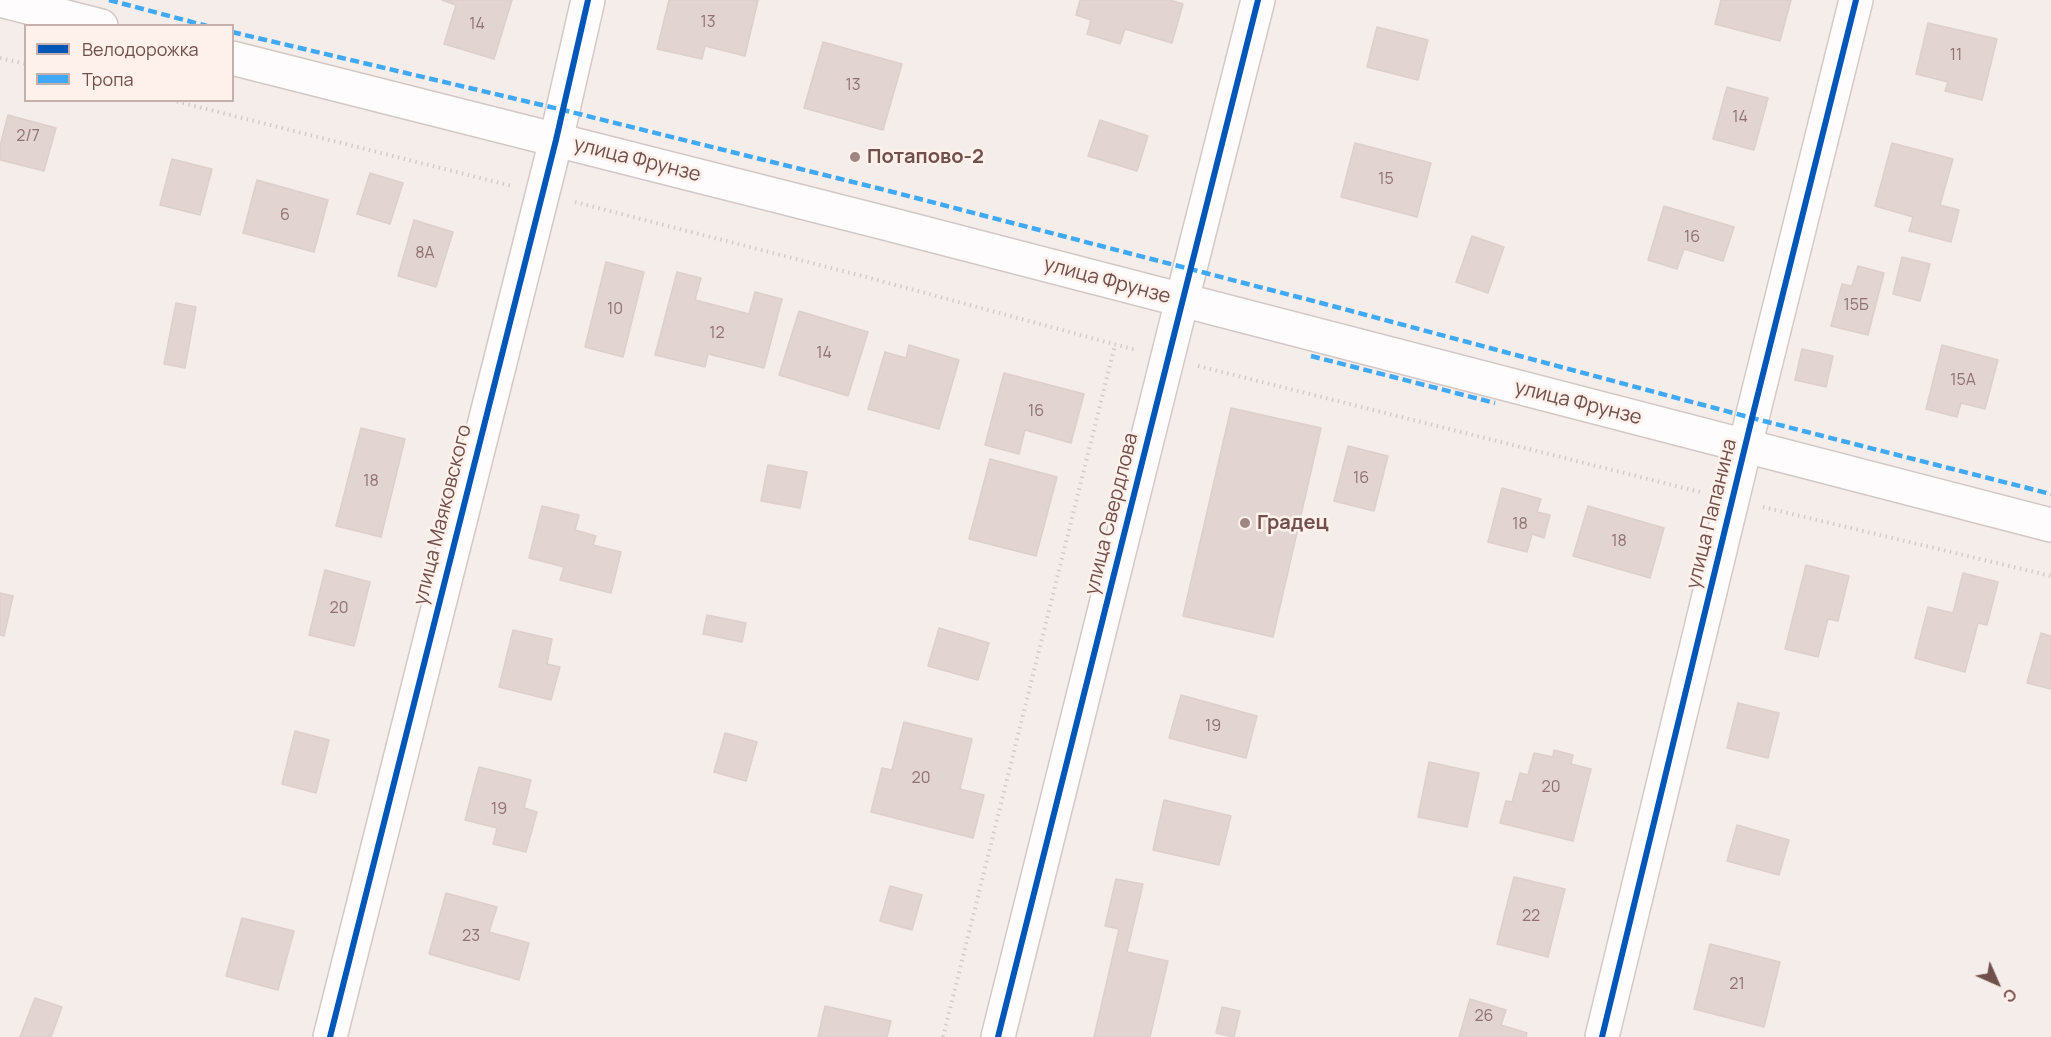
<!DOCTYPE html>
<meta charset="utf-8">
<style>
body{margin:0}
#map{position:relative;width:2051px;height:1037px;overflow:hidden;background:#f5ede9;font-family:Manrope,sans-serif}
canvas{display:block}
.legend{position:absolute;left:24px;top:24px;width:210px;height:78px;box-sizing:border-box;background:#fef0ea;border:2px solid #c6b0ab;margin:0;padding:8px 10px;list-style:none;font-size:18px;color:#714f4c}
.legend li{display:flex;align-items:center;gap:12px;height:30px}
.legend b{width:30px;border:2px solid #c6b0ab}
.north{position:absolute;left:1967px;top:953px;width:60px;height:60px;-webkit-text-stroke:4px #fef0ea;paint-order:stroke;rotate:135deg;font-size:16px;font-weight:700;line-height:24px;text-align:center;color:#714f4c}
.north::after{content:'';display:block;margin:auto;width:21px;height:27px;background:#714f4c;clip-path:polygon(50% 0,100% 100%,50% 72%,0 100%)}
</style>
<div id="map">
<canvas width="2051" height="1037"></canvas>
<ul class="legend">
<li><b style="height:8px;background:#0057b8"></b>Велодорожка</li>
<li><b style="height:8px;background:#3fa9f5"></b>Тропа</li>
</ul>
<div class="north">С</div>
</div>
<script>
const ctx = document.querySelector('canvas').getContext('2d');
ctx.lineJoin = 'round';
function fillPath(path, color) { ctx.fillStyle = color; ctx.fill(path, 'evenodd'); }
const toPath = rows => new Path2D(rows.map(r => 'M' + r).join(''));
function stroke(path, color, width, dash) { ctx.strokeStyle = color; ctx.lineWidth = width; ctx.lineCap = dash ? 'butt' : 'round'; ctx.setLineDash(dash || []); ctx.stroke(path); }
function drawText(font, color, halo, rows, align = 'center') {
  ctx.font = font + ' Manrope,sans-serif'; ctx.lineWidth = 5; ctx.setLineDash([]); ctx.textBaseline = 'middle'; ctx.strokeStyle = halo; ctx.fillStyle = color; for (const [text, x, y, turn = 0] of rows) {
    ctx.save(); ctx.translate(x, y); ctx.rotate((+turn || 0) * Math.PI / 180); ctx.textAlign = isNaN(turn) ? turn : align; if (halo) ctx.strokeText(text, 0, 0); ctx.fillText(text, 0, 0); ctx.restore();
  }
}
const building = toPath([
 [442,0,512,0,494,59,444,44,456,5,442,0],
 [669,0,758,0,745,56,705,46,702,59,657,49,669,0],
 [1080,0,1170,0,1183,4,1172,43,1125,29,1120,44,1087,34,1091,20,1076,15,1080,0],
 [1721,0,1791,0,1780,41,1715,24,1721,0],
 [1928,23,1997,39,1982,100,1945,91,1948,82,1916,74,1928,23],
 [1377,27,1428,40,1418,80,1367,67,1377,27],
 [823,42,902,64,883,130,804,108,823,42],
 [1727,87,1768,98,1754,150,1713,139,1727,87],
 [8,115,56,128,44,171,0,160,0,146,8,115],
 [1100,120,1148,136,1137,171,1088,156,1100,120],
 [1355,143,1431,163,1417,217,1341,197,1355,143],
 [1892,143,1953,159,1940,205,1959,210,1951,242,1909,231,1913,217,1875,206,1892,143],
 [172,159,212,169,200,215,160,205,172,159],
 [370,173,403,183,390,224,357,214,370,173],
 [257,180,328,200,314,252,243,233,257,180],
 [1664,206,1734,227,1723,261,1684,249,1677,269,1648,260,1664,206],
 [414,220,453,232,436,287,398,276,414,220],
 [1472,236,1504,247,1488,293,1456,282,1472,236],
 [1902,257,1930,264,1920,301,1893,294,1902,257],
 [606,262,644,272,623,357,585,347,606,262],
 [1858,266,1884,273,1868,335,1831,326,1842,284,1852,286,1858,266],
 [677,272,701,278,695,300,749,314,755,292,782,299,764,368,708,354,705,367,655,355,677,272],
 [176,303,196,307,185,368,164,364,176,303],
 [799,311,868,332,848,396,779,375,799,311],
 [909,345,959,360,939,429,868,409,885,352,906,358,909,345],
 [1942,345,1998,360,1985,409,1961,403,1957,417,1926,409,1942,345],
 [1802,349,1833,356,1826,387,1795,380,1802,349],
 [1004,373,1084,394,1071,443,1025,430,1019,454,985,445,1004,373],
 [1231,408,1321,428,1273,637,1183,616,1231,408],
 [361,428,405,439,381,537,336,526,361,428],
 [1348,446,1388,456,1374,511,1334,501,1348,446],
 [990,459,1057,477,1036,556,969,539,990,459],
 [768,465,807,472,800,508,761,501,768,465],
 [1502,488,1541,499,1537,512,1550,515,1544,538,1532,534,1527,552,1488,542,1502,488],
 [542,506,579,515,575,530,596,536,593,545,621,552,611,593,560,580,564,567,529,558,542,506],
 [1588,506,1664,528,1650,578,1573,556,1588,506],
 [1806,565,1849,576,1838,621,1828,619,1818,657,1785,649,1806,565],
 [325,570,370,582,354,646,309,635,325,570],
 [1963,573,1998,582,1987,625,1978,623,1965,672,1915,658,1928,607,1953,613,1963,573],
 [0,593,13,596,4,636,0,635,0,593],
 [707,615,746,623,742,642,703,634,707,615],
 [939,628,989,643,978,680,928,666,939,628],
 [513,630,552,639,547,664,560,667,551,700,499,687,513,630],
 [2041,633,2051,636,2051,689,2027,683,2041,633],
 [1181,695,1257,716,1246,758,1169,738,1181,695],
 [1738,703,1779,713,1768,758,1727,748,1738,703],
 [904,722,972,739,960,789,984,795,973,838,871,812,882,768,892,770,904,722],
 [295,731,329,740,316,793,282,784,295,731],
 [725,733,757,742,746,781,714,772,725,733],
 [1554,750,1573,755,1571,764,1591,769,1573,841,1500,823,1506,801,1512,802,1520,773,1528,775,1534,753,1553,757,1554,750],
 [1429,762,1479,773,1467,827,1418,817,1429,762],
 [479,767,531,780,524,808,537,812,526,852,493,844,497,828,465,820,479,767],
 [1164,800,1231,816,1219,865,1153,850,1164,800],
 [1737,825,1789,840,1779,875,1727,861,1737,825],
 [1514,877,1565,889,1548,957,1497,944,1514,877],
 [1116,879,1143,884,1127,952,1168,961,1150,1037,1094,1037,1119,929,1105,926,1116,879],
 [890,886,922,895,912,930,880,921,890,886],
 [446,893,497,907,489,932,529,943,519,980,429,954,446,893],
 [242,918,294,931,278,990,226,976,242,918],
 [1710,944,1780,962,1764,1027,1694,1009,1710,944],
 [35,998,62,1007,51,1037,20,1037,35,998],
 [1470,999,1506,1010,1501,1025,1527,1033,1526,1037,1459,1037,1470,999],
 [825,1006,891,1021,887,1037,818,1037,825,1006],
 [1222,1007,1240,1011,1234,1037,1216,1033,1222,1007]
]);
const path = toPath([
 [0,58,26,64],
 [171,100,512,186],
 [575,202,866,277,1136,350],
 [1198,366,1700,492],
 [1763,507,2051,576],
 [943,1037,1115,345]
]);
const street = toPath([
 [1182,300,1258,0],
 [330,1037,556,140,588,0],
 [1602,1037,1752,418,1856,0]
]);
const secondary = toPath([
 [0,0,101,26],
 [232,58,881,222,2051,525],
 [998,1037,1182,300]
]);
const quiet = toPath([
 [109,0,207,26],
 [232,32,563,110,889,191,1325,304,1752,418,2051,494],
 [1311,356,1495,403]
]);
const cycleway = toPath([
 [330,1037,556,140,588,0],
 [998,1037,1258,0],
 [1602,1037,1752,418,1856,0]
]);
const markers = [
 [855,157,6,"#9f8683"],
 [1245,523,6,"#9f8683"]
];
const numberNames = [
 ["13",708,23],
 ["14",477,25],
 ["11",1956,56],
 ["13",853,86],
 ["14",1740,118],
 ["2/7",28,137],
 ["15",1386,180],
 ["6",285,216],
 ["16",1692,238],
 ["8А",425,254],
 ["15Б",1856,306],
 ["10",615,310],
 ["12",717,334],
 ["14",824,354],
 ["15А",1963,381],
 ["16",1036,412],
 ["16",1361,479],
 ["18",371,482],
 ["18",1520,525],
 ["18",1619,542],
 ["20",339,609],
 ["19",1213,727],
 ["20",921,779],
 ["20",1551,788],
 ["19",499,810],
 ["22",1531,917],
 ["23",471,937],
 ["21",1737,985],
 ["26",1484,1017]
];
const poiNames = [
 ["Потапово-2",867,157],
 ["Градец",1257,523]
];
const streetNames = [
 ["улица Фрунзе",637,160,14],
 ["улица Фрунзе",1107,281,15],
 ["улица Фрунзе",1578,403,14],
 ["улица Свердлова",1112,514,-76],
 ["улица Папанина",1712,514,-76],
 ["улица Маяковского",443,515,-76]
];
fillPath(building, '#e1d4d1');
stroke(building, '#ddcfcc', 1.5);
stroke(street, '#d4c9c6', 36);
stroke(secondary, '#d4c8c6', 36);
stroke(path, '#d5ccca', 4, [1.5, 4.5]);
stroke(street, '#fefcfc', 33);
stroke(secondary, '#fefcfc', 33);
stroke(quiet, '#3fa9f5', 4.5, [9, 4.5]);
stroke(cycleway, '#0057b8', 6);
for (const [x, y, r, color] of markers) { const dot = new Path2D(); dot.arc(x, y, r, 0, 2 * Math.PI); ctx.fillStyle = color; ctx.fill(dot); stroke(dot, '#fef0ea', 2); }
drawText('16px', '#8f7270', null, numberNames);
drawText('bold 20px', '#714f4c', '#fef0ea', poiNames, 'left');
drawText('20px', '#714f4c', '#fef0ea', streetNames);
</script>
